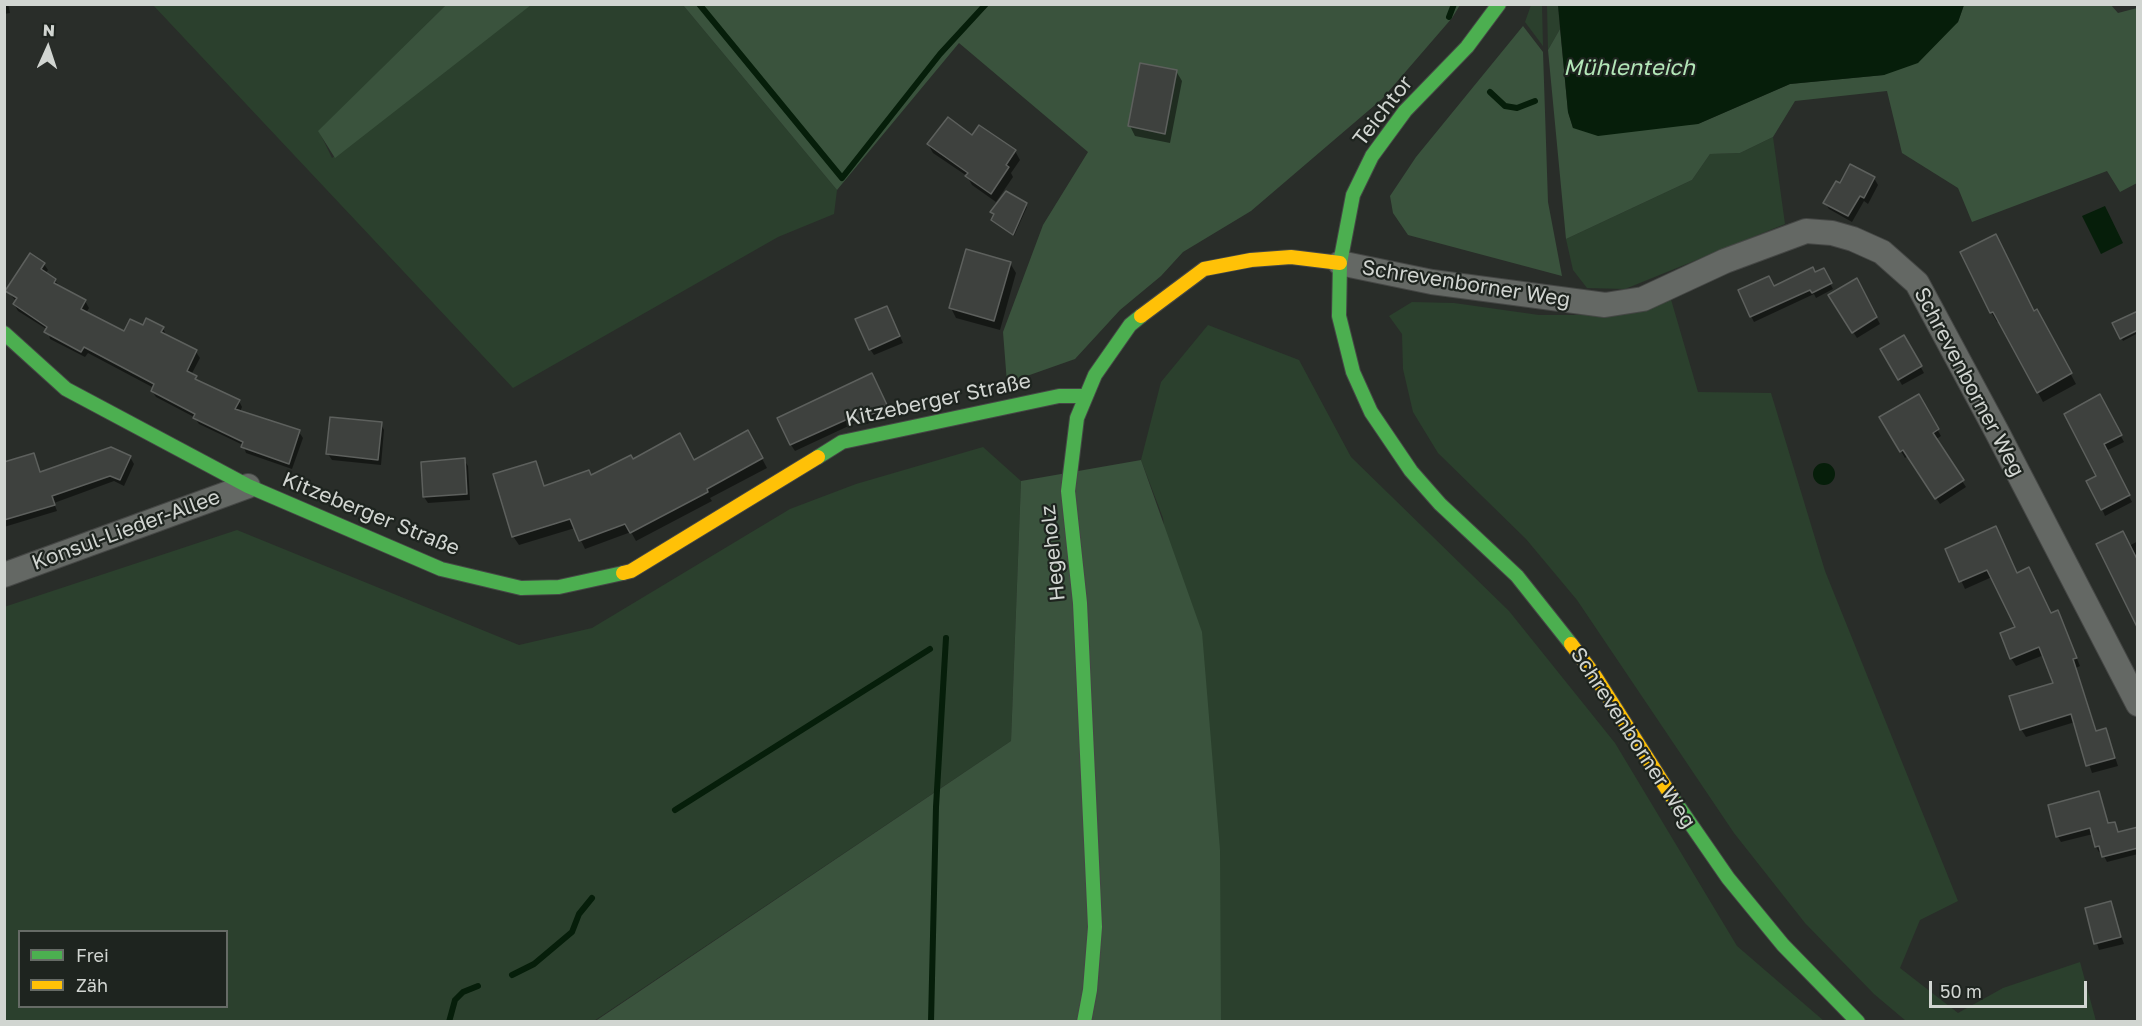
<!DOCTYPE html>
<meta charset="utf-8">
<style>
body{margin:0}
#map{position:relative;width:2142px;height:1026px;overflow:hidden;background:#292d29;font-family:"Golos Text",sans-serif}
canvas{display:block}
.frame{position:absolute;inset:0;border:6px solid #d1d5d1;pointer-events:none}
.legend{position:absolute;left:18px;top:930px;width:210px;height:78px;box-sizing:border-box;background:#1e241f;border:2px solid #666b66;margin:0;padding:8px 10px;list-style:none;font-size:18px;color:#d1d5d1}
.legend li{display:flex;align-items:center;gap:12px;height:30px}
.legend b{width:30px;border:2px solid #666b66}
.north{position:absolute;left:18px;top:18px;width:60px;height:60px;-webkit-text-stroke:4px #1e241f;paint-order:stroke;rotate:3deg;font-size:16px;font-weight:700;line-height:24px;text-align:center;color:#d1d5d1}
.north::after{content:'';display:block;margin:auto;width:21px;height:27px;background:#d1d5d1;clip-path:polygon(50% 0,100% 100%,50% 72%,0 100%)}
.scale{position:absolute;left:1929px;top:981px;width:158px;height:27px;box-sizing:border-box;border:3px solid #d1d5d1;border-top:0;padding-left:8px;font-size:18px;line-height:21px;white-space:nowrap;color:#d1d5d1;-webkit-text-stroke:4px #1e241f;paint-order:stroke}
</style>
<div id="map">
<canvas width="2142" height="1026"></canvas>
<div class="frame"></div>
<ul class="legend">
<li><b style="height:8px;background:#4caf50"></b>Frei</li>
<li><b style="height:8px;background:#ffc107"></b>Zäh</li>
</ul>
<div class="north">N</div>
<div class="scale">50 m</div>
</div>
<script>
const ctx = document.querySelector('canvas').getContext('2d');
ctx.lineJoin = 'round';
function fillPath(path, color) { ctx.fillStyle = color; ctx.fill(path, 'evenodd'); }
const toPath = rows => new Path2D(rows.map(r => 'M' + r).join(''));
function stroke(path, color, width, dash) { ctx.strokeStyle = color; ctx.lineWidth = width; ctx.lineCap = dash ? 'butt' : 'round'; ctx.setLineDash(dash || []); ctx.stroke(path); }
function drawText(font, color, halo, rows, align = 'center') {
  ctx.font = font + ' "Golos Text",sans-serif'; ctx.lineWidth = 4.5; ctx.setLineDash([]); ctx.textBaseline = 'middle'; ctx.strokeStyle = halo; ctx.fillStyle = color; for (const [text, x, y, turn = 0] of rows) {
    ctx.save(); ctx.translate(x, y); ctx.rotate((+turn || 0) * Math.PI / 180); ctx.textAlign = isNaN(turn) ? turn : align; if (halo) ctx.strokeText(text, 0, 0); ctx.fillText(text, 0, 0); ctx.restore();
  }
}
const green = toPath([
 [153,5,446,5,319,131,332,158,530,5,683,5,837,190,834,214,778,237,513,388],
 [1531,5,1542,5,1543,46,1525,22],
 [1547,5,1558,5,1560,29,1548,50],
 [1773,137,1785,224,1625,289,1587,288,1573,270,1566,239,1692,180,1710,154,1740,153],
 [1670,296,1698,392,1771,393,1825,571,1958,901,1920,920,1900,968,1958,1013,2003,988,2080,962,2096,1021,1906,1021,1874,994,1805,923,1734,833,1577,600,1526,539,1438,453,1413,412,1403,369,1402,334,1389,316,1412,302,1454,303,1539,315,1595,315],
 [1208,325,1299,360,1351,457,1509,611,1615,743,1737,946,1824,1021,1221,1021,1163,518,1141,460,1161,382],
 [983,447,1021,481,1011,741,594,1021,5,1021,4,607,237,530,519,645,592,628,790,509,856,484],
 [20,932,226,932,226,1006,20,1006]
]);
const forest = toPath([
 [446,5,531,5,335,158,318,131],
 [683,5,1460,5,1452,18,1382,99,1251,211,1183,252,1161,276,1120,310,1075,359,1007,383,1003,332,1043,225,1088,152,959,43,837,190],
 [1964,5,2111,5,2118,13,2137,8,2137,183,2120,192,2107,171,1972,222,1958,188,1902,153,1887,91,1795,101,1773,137,1740,153,1710,154,1692,180,1566,239,1548,50,1560,29,1568,112,1573,128,1698,124,1790,84,1884,75,1958,22],
 [1523,26,1543,52,1548,202,1562,276,1408,235,1393,213,1390,196,1416,157],
 [1141,460,1202,632,1220,850,1221,1021,594,1022,1011,741,1021,481]
]);
const water = toPath([
 [1558,5,1558,4,1964,5,1958,22,1918,63,1884,75,1790,84,1698,124,1598,136,1573,128,1568,112],
 [2105,206,2123,243,2101,254,2082,216],
 '1813 474a11 11 0 1 1 22 0a11 11 0 1 1-22 0Z'
]);
const shadow = toPath([
 [4,4,8,4,10,13,4,14],
 [1176,71,1182,81,1170,143,1135,136,1130,126],
 [972,137,1015,151,1020,160,1011,173,1013,177,996,202,972,185,967,176,933,153,928,144],
 [1874,178,1878,185,1868,204,1864,201,1852,222,1829,209,1825,203,1840,185],
 [1025,205,1027,207,1014,236,992,220,995,215,992,212],
 [1962,252,2034,312,2037,311,2076,384,2043,402,2000,321,1997,322,1991,312],
 [1010,263,1016,273,1000,330,956,318,951,308],
 [44,264,48,270,45,274,55,280,59,286,85,301,89,308,86,313,125,333,143,327,163,328,166,335,196,352,200,358,191,375,198,382,239,401,242,407,240,412,299,432,303,438,292,469,246,453,243,445,199,424,194,417,156,397,152,391,154,388,88,353,85,357,50,339,48,330,18,311,14,304,16,301,7,291],
 [1823,270,1833,289,1816,298,1814,294,1754,322,1751,316,1774,288],
 [1856,280,1880,324,1857,338,1830,296],
 [2138,312,2138,333,2123,341,2114,324],
 [890,314,903,343,874,355,870,349],
 [1904,337,1924,373,1902,385,1882,349],
 [875,381,890,414,867,424,855,423,795,451,791,445],
 [1918,396,1941,436,1935,440,1966,487,1940,504,1908,456,1905,458,1881,417],
 [2100,396,2124,442,2106,451,2132,502,2105,516,2102,509,2099,477],
 [381,424,384,430,381,465,332,460,328,454],
 [748,432,767,468,710,498,712,501,636,541,631,532,585,549,575,528,519,545,513,536,535,462,545,488,591,477,633,461,694,462],
 [34,455,41,474,130,457,134,464,124,486,114,481,54,503,57,511,4,527,4,487],
 [464,460,468,466,470,500,428,503,424,497],
 [2138,541,2138,626,2129,546],
 [1947,550,2018,575,2051,615,2058,612,2080,666,2076,668,2097,732,2106,730,2118,766,2092,773,2075,722,2026,737,2021,729,2055,684,2044,655,2016,666,2011,658,2017,628,1992,577,1965,589],
 [2098,793,2109,825,2114,823,2119,833,2138,832,2138,854,2107,862,2102,852,2099,852,2096,847,2093,834,2061,842,2058,837],
 [2110,903,2124,944,2099,950,2087,909]
]);
const stream = toPath([
 [699,4,842,178,940,54,986,4],
 [1449,17,1454,4],
 [1490,92,1505,106,1517,108,1535,101],
 [675,810,930,649],
 [512,975,534,964,572,932,579,914,592,898],
 [449,1022,455,1000,463,992,478,986],
 [931,1022,936,807,946,638]
]);
const building = toPath([
 [1140,63,1177,70,1165,134,1128,126,1140,63],
 [948,117,972,135,979,125,1016,150,1006,165,1009,167,991,194,965,176,968,173,927,144,948,117],
 [1850,164,1875,177,1864,198,1860,196,1848,216,1823,203,1836,181,1840,183,1850,164],
 [1006,191,1027,203,1013,235,991,220,994,214,990,212,1006,191],
 [1996,234,2034,311,2037,309,2072,373,2037,393,1993,312,1990,313,1960,252,1996,234],
 [966,249,1011,262,994,321,949,308,966,249],
 [30,253,45,263,41,269,56,279,54,283,86,300,81,309,124,331,130,319,143,325,146,318,164,327,161,332,197,350,187,371,197,376,195,379,240,400,235,409,300,430,289,464,241,447,243,442,193,418,195,414,151,391,154,384,84,347,81,352,44,332,47,327,13,304,17,298,5,291,30,253],
 [1813,267,1815,272,1824,268,1832,283,1812,293,1810,290,1750,317,1738,290,1769,276,1774,286,1813,267],
 [1857,278,1877,317,1852,333,1828,295,1857,278],
 [887,306,900,336,869,350,855,319,887,306],
 [2138,311,2138,330,2120,339,2112,323,2138,311],
 [1904,335,1922,366,1898,380,1880,349,1904,335],
 [872,373,888,407,863,418,852,421,850,418,790,445,777,418,872,373],
 [1919,394,1939,429,1933,433,1964,480,1935,499,1903,450,1900,452,1879,417,1919,394],
 [2100,394,2122,435,2104,444,2130,495,2101,510,2086,481,2096,476,2064,414,2100,394],
 [330,417,382,422,378,460,326,454,330,417],
 [748,430,763,458,707,489,708,492,630,533,625,524,579,541,570,519,512,537,493,474,536,461,544,486,589,470,591,475,631,455,633,459,680,433,694,460,748,430],
 [111,447,131,456,120,480,110,476,52,496,55,505,4,520,4,462,34,453,40,472,111,447],
 [465,458,467,494,423,497,421,462,465,458],
 [1996,526,2017,573,2029,567,2051,613,2058,610,2077,658,2073,659,2096,731,2106,728,2115,758,2086,766,2071,714,2020,730,2009,696,2053,683,2039,647,2010,659,2000,633,2015,627,1987,570,1959,582,1945,549,1996,526],
 [2123,531,2138,561,2138,629,2096,544,2123,531],
 [2099,791,2108,823,2115,822,2118,832,2138,827,2138,848,2102,857,2099,846,2095,847,2090,828,2056,837,2048,805,2099,791],
 [2111,901,2121,937,2094,944,2085,908,2111,901]
]);
const street = toPath([
 [1340,263,1432,282,1605,305,1643,299,1725,261,1806,231,1832,233,1853,239,1882,252,1917,283,1997,432,2138,704],
 [4,575,248,486]
]);
const fast = toPath([
 [1499,4,1467,47,1405,111,1372,156,1353,195,1340,263,1339,316,1353,372,1371,412,1411,471,1440,504,1517,576,1571,644],
 [4,333,66,389,248,486,441,569,521,588,559,587,623,573],
 [818,457,842,442,1059,396,1084,396],
 [1672,797,1728,878,1783,945,1858,1022],
 [1084,1022,1090,990,1095,927,1080,603,1068,491,1077,418,1095,375,1130,325,1141,316]
]);
const slow = toPath([
 [1141,316,1204,269,1251,260,1291,257,1340,263],
 [623,573,631,571,818,457],
 [1571,644,1593,673,1672,797]
]);
const streetNames = [
 ["Teichtor",1383,111,-52],
 ["Schrevenborner Weg",1466,284,9],
 ["Schrevenborner Weg",1969,382,62],
 ["Kitzeberger Straße",938,400,-12],
 ["Kitzeberger Straße",371,514,22],
 ["Konsul-Lieder-Allee",126,530,-20],
 ["Hegeholz",1053,553,-96],
 ["Schrevenborner Weg",1633,738,57]
];
const waterNames = [
 ["Mühlenteich",1629,68]
];
fillPath(green, '#2b402d');
fillPath(forest, '#3a533d');
fillPath(water, '#061e0a');
fillPath(shadow, '#0007');
stroke(stream, '#061e0a', 6);
fillPath(building, '#3e413e');
stroke(building, '#5d605d', 1.5);
stroke(street, '#454745', 26);
stroke(fast, '#454745', 16);
stroke(slow, '#454745', 16);
stroke(street, '#646864', 24);
stroke(fast, '#4caf50', 14);
stroke(slow, '#ffc107', 14);
drawText('21px', '#d1d5d1', '#1e241f', streetNames);
drawText('italic 22px', '#b3e7b8', '#1e241f', waterNames);
</script>
